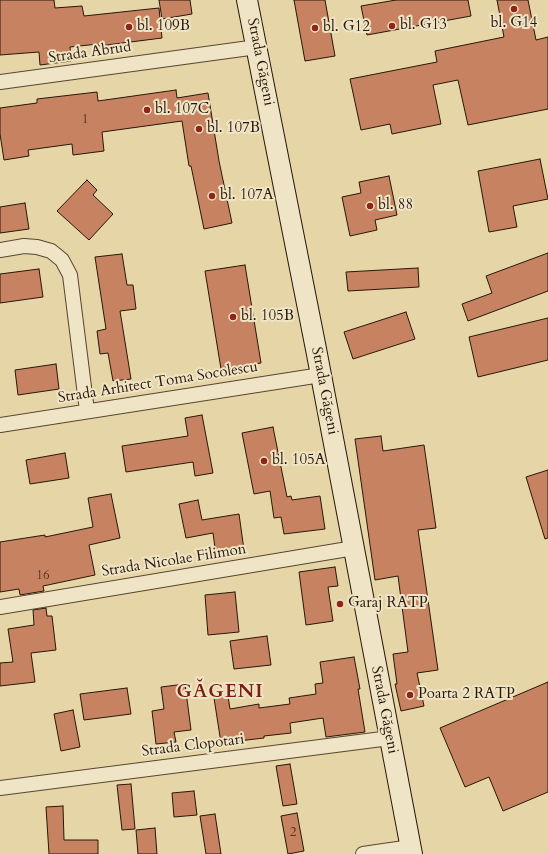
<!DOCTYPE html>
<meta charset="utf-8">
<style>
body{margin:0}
canvas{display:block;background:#e6d5a6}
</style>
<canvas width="548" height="854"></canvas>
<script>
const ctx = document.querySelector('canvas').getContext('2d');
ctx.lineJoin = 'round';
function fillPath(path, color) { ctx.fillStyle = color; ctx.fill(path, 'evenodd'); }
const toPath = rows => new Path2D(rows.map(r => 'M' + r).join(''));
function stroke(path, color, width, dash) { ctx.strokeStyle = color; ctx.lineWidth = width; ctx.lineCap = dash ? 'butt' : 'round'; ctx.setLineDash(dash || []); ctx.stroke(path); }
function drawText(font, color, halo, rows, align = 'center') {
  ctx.font = font + ' Cardo,serif'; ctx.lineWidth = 4; ctx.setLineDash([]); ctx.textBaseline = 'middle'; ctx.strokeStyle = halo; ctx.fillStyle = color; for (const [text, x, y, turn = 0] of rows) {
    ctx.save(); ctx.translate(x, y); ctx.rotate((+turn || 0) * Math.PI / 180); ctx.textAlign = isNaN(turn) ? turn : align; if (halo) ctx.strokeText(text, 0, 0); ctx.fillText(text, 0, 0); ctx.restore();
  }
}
const building = toPath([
 [0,0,54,0,55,8,82,6,84,16,159,8,162,38,99,46,98,44,70,47,71,61,40,65,39,52,0,55,0,0],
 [159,0,190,0,192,14,162,19,159,0],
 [294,0,325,0,335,56,305,61,294,0],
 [396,0,468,0,471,16,367,35,361,6,396,0],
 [497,0,528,0,536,40,548,37,548,109,468,125,458,80,433,85,441,124,392,134,390,124,361,130,350,79,437,62,435,51,504,37,497,0],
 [176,90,177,98,208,93,219,161,232,223,204,229,191,166,189,166,182,121,102,132,104,151,73,155,72,144,28,150,29,156,4,160,0,134,0,108,37,103,37,99,97,92,98,101,176,90],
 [540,159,548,199,513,206,517,227,489,232,478,171,540,159],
 [389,176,397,215,375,220,377,230,350,236,342,197,361,193,359,182,389,176],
 [87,180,97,190,93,195,113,214,89,240,57,211,87,180],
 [25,203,29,229,0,233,0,207,25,203],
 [548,253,548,291,468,321,462,304,492,293,486,276,548,253],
 [122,254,127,285,133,285,136,309,120,311,131,379,113,381,108,353,100,354,97,331,106,329,95,257,122,254],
 [245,265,261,363,221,369,205,271,245,265],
 [418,268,419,287,348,291,346,272,418,268],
 [39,269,43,297,0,303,0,274,39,269],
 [406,312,415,339,353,359,344,332,406,312],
 [548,318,548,360,478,377,469,337,548,318],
 [56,364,59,389,18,395,15,370,56,364],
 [202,415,213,473,195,476,193,462,126,472,122,446,188,436,185,418,202,415],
 [273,427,287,497,291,496,292,500,320,496,325,529,284,534,281,517,274,518,270,491,254,494,242,433,273,427],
 [381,436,383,451,424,445,436,528,418,530,438,670,417,673,424,706,401,711,395,684,397,684,393,654,408,652,398,576,375,580,355,439,381,436],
 [65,453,69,478,30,484,26,460,65,453],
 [548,470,548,538,545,539,526,477,548,470],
 [111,494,120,538,89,545,95,575,43,586,44,591,20,595,19,589,0,592,0,542,45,535,45,537,93,527,88,498,111,494],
 [198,500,202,520,239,514,244,550,216,555,213,533,186,538,179,504,198,500],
 [335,567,338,586,328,587,333,621,306,625,299,572,335,567],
 [235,592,239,632,208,635,205,595,235,592],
 [46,608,47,616,52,616,56,650,31,653,35,682,0,686,0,663,13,662,8,629,34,625,33,610,46,608],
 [267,636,271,665,234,669,230,641,267,636],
 [354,657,360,689,358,689,365,732,326,737,323,718,290,723,291,733,264,736,264,738,221,743,214,698,228,696,230,709,259,704,259,708,290,704,289,698,316,694,315,684,323,683,320,662,354,657],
 [548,682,548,792,503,811,489,777,465,787,440,728,548,682],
 [185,684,191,730,174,732,176,742,156,744,152,711,164,709,161,687,185,684],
 [127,688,131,714,84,720,80,694,127,688],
 [73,710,80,747,61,751,54,714,73,710],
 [290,764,297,804,283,806,276,766,290,764],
 [131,784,135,829,122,830,117,785,131,784],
 [194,791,197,815,174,817,172,793,194,791],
 [63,806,64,840,98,840,98,854,49,854,46,807,63,806],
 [297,813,304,851,288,854,281,816,297,813],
 [215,814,221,854,206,854,200,816,215,814],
 [155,828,157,854,138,854,136,830,155,828]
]);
const minor = toPath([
 [0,82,257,47],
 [0,250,24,246,37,247,51,251,62,260,70,275,87,411],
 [0,425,321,375],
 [0,607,354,548],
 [0,788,390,738],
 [363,854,411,847]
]);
const secondary = toPath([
 [247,0,316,349,412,854]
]);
const markers = [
 [514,9,4,"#8f2418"],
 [392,26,4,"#8f2418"],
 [129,27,4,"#8f2418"],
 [315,28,4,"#8f2418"],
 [147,110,4,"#8f2418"],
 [199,129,4,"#8f2418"],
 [212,196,4,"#8f2418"],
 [370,206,4,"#8f2418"],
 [233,317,4,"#8f2418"],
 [264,461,4,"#8f2418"],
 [340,604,4,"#8f2418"],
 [410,695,4,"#8f2418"]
];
const numberNames = [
 ["1",85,120],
 ["16",43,576],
 ["2",293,833]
];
const poiNames = [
 ["bl. G14",514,24,"center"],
 ["bl. G13",400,26],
 ["bl. 109B",137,27],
 ["bl. G12",323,28],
 ["bl. 107C",155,110],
 ["bl. 107B",207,129],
 ["bl. 107A",220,196],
 ["bl. 88",378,206],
 ["bl. 105B",241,317],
 ["bl. 105A",272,461],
 ["Garaj RATP",348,604],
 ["Poarta 2 RATP",418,695]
];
const streetNames = [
 ["Strada Abrud",90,53,-8],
 ["Strada Găgeni",260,62,79],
 ["Strada Arhitect Toma Socolescu",158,383,-9],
 ["Strada Găgeni",324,391,79],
 ["Strada Nicolae Filimon",174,561,-9],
 ["Strada Găgeni",384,710,79],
 ["Strada Clopotari",193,746,-7]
];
const districtNames = [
 ["GĂGENI",220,693]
];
fillPath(building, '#c78361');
stroke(building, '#271709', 1);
stroke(minor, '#574630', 16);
stroke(secondary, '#271709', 22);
stroke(minor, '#efe4c5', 14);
stroke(secondary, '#efe4c5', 20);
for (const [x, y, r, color] of markers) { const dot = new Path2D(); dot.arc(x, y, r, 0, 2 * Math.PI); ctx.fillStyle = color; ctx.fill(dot); stroke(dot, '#efe4c5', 1.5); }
drawText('13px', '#4f321f', null, numberNames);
drawText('15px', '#271709', '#efe4c5', poiNames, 'left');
drawText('15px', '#271709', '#efe4c5', streetNames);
ctx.letterSpacing = '1px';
drawText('bold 19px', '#7a1f14', '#efe4c5', districtNames);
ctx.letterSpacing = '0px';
</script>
